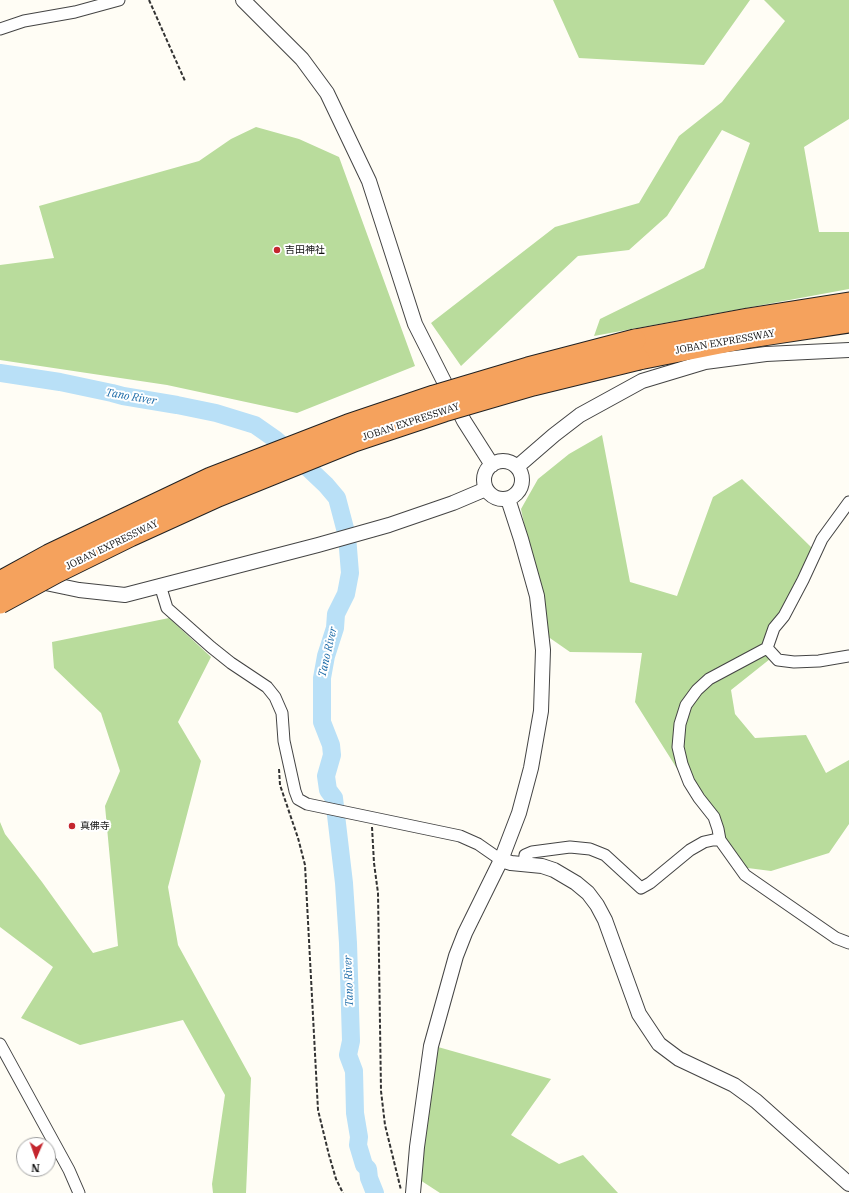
<!DOCTYPE html>
<meta charset="utf-8">
<style>
body{margin:0}
#map{position:relative;width:849px;height:1193px;overflow:hidden;background:#fffdf5;font-family:"IBM Plex Serif",serif}
canvas{display:block}
.north{position:absolute;left:16px;top:1137px;width:40px;height:40px;box-sizing:border-box;background:#fff;border:1px solid #a0a0a0;border-radius:50%;rotate:182deg;font-size:11px;font-weight:700;line-height:16px;text-align:center;color:#111}
.north::after{content:'';display:block;margin:auto;width:14px;height:18px;background:#c4262e;clip-path:polygon(50% 0,100% 100%,50% 72%,0 100%)}
</style>
<div id="map">
<canvas width="849" height="1193"></canvas>
<div class="north">N</div>
</div>
<script>
const ctx = document.querySelector('canvas').getContext('2d');
ctx.lineJoin = 'round';
function fillPath(path, color) { ctx.fillStyle = color; ctx.fill(path, 'evenodd'); }
const toPath = rows => new Path2D(rows.map(r => 'M' + r).join(''));
function stroke(path, color, width, dash) { ctx.strokeStyle = color; ctx.lineWidth = width; ctx.lineCap = dash ? 'butt' : 'round'; ctx.setLineDash(dash || []); ctx.stroke(path); }
function drawText(font, color, halo, rows, align = 'center') {
  ctx.font = font + ' "IBM Plex Serif","Noto Sans JP",serif'; ctx.lineWidth = 4; ctx.setLineDash([]); ctx.textBaseline = 'middle'; ctx.strokeStyle = halo; ctx.fillStyle = color; for (const [text, x, y, turn = 0] of rows) {
    ctx.save(); ctx.translate(x, y); ctx.rotate((+turn || 0) * Math.PI / 180); ctx.textAlign = isNaN(turn) ? turn : align; if (halo) ctx.strokeText(text, 0, 0); ctx.fillText(text, 0, 0); ctx.restore();
  }
}
const forest = toPath([
 [553,0,750,0,704,65,579,58],
 [764,0,849,0,849,119,804,147,819,232,849,232,849,289,594,336,600,319,704,268,750,143,722,130,667,216,629,250,578,256,461,366,431,323,555,227,639,203,679,136,722,102,785,21],
 [256,127,299,139,339,157,415,366,297,413,167,385,0,360,0,265,54,258,39,206,199,161,231,139],
 [602,435,630,582,677,596,713,497,742,479,812,548,782,613,770,627,770,659,731,690,735,714,755,738,806,735,826,773,849,760,849,824,829,853,771,871,740,867,722,840,635,702,642,653,570,652,547,636,521,509,538,479,569,454],
 [169,618,211,657,178,722,201,761,168,887,178,945,251,1078,246,1193,213,1193,212,1184,225,1095,183,1020,80,1045,21,1018,53,967,0,927,0,822,5,834,42,882,93,953,118,946,105,806,120,771,101,713,54,668,52,642],
 [438,1047,551,1079,511,1135,559,1164,583,1155,618,1193,440,1193,420,1180]
]);
const river = toPath([
 [0,373,60,382,112,393,123,396,177,405,216,413,255,425,275,439,307,467,326,485,337,498,347,536,350,573,346,594,336,614,335,628,326,656,322,678,322,722,331,745,332,755,326,776,328,790,334,798,344,883,348,943,351,1041,348,1055,354,1071,355,1113,359,1137,358,1145,364,1165,368,1169,369,1178,375,1193]
]);
const path = toPath([
 [149,0,185,81],
 [279,769,280,785,298,838,305,865,318,1110,329,1155,336,1179,343,1193],
 [372,827,374,863,378,893,381,1091,385,1125,401,1190]
]);
const minor = toPath([
 [0,29,24,21,75,12,119,0],
 [849,502,822,539,803,580,784,616,774,628,767,648,709,679,697,690,686,705,680,724,678,747,682,764,689,782,699,798,714,817,718,829,720,840,745,875,836,938,849,943],
 [160,585,167,608,211,647,231,663,267,687,275,697,282,713,284,741,295,791,298,799,307,804,460,836,478,844,501,860],
 [767,648,778,660,794,662,819,661,849,656],
 [524,864,525,855,532,852,570,847,590,849,605,855,641,888,650,883,690,850,704,842,713,840,720,840],
 [0,1044,69,1170,79,1193]
]);
const tertiary = toPath([
 [243,0,302,59,327,93,369,181,415,324,464,421,492,465],
 '484 480a19 19 0 1 1 38 0a19 19 0 1 1-38 0Z',
 [517,467,554,435,580,415,642,381,705,362,766,354,849,350],
 [36,581,79,590,125,595,318,545,389,525,453,503,486,489],
 [501,860,511,863,542,866,554,870,576,883,588,893,597,905,605,920,639,1014,659,1044,679,1059,734,1085,756,1101,849,1184],
 [413,1193,417,1147,431,1046,456,956,465,933,501,860,519,813,531,768,541,711,543,650,537,596,521,539,508,499]
]);
const motorway = toPath([
 [635,340,748,319,849,303],
 [639,359,750,337,849,322]
]);
const motorwayBridge = toPath([
 [0,582,49,555,211,478,348,425,434,396,528,368,635,340],
 [0,603,57,572,130,536,218,496,354,441,444,411,533,385,639,359]
]);
const markers = [
 [277,250,4,"#c4262e"],
 [72,826,4,"#c4262e"]
];
const poiNames = [
 ["吉田神社",285,250],
 ["真佛寺",80,826]
];
const streetNames = [
 ["JOBAN EXPRESSWAY",725,342,-10],
 ["JOBAN EXPRESSWAY",411,422,-18],
 ["JOBAN EXPRESSWAY",112,545,-26]
];
const waterNames = [
 ["Tano River",131,397,10],
 ["Tano River",328,652,-77],
 ["Tano River",349,981,-92]
];
fillPath(forest, '#b9dc9c');
stroke(river, '#b9e0f7', 18);
stroke(minor, '#444', 13);
stroke(tertiary, '#444', 16);
stroke(motorway, '#222', 23);
stroke(path, '#333', 2, [4, 2]);
stroke(minor, '#fff', 11);
stroke(tertiary, '#fff', 14);
stroke(motorway, '#f5a25d', 21);
stroke(motorwayBridge, '#222', 23, []);
stroke(motorwayBridge, '#f5a25d', 21);
for (const [x, y, r, color] of markers) { const dot = new Path2D(); dot.arc(x, y, r, 0, 2 * Math.PI); ctx.fillStyle = color; ctx.fill(dot); stroke(dot, '#fff', 1.5); }
drawText('10px', '#111', '#fff', poiNames, 'left');
drawText('10px', '#111', '#fff', streetNames);
drawText('italic 11px', '#1768a6', '#fff', waterNames);
</script>
